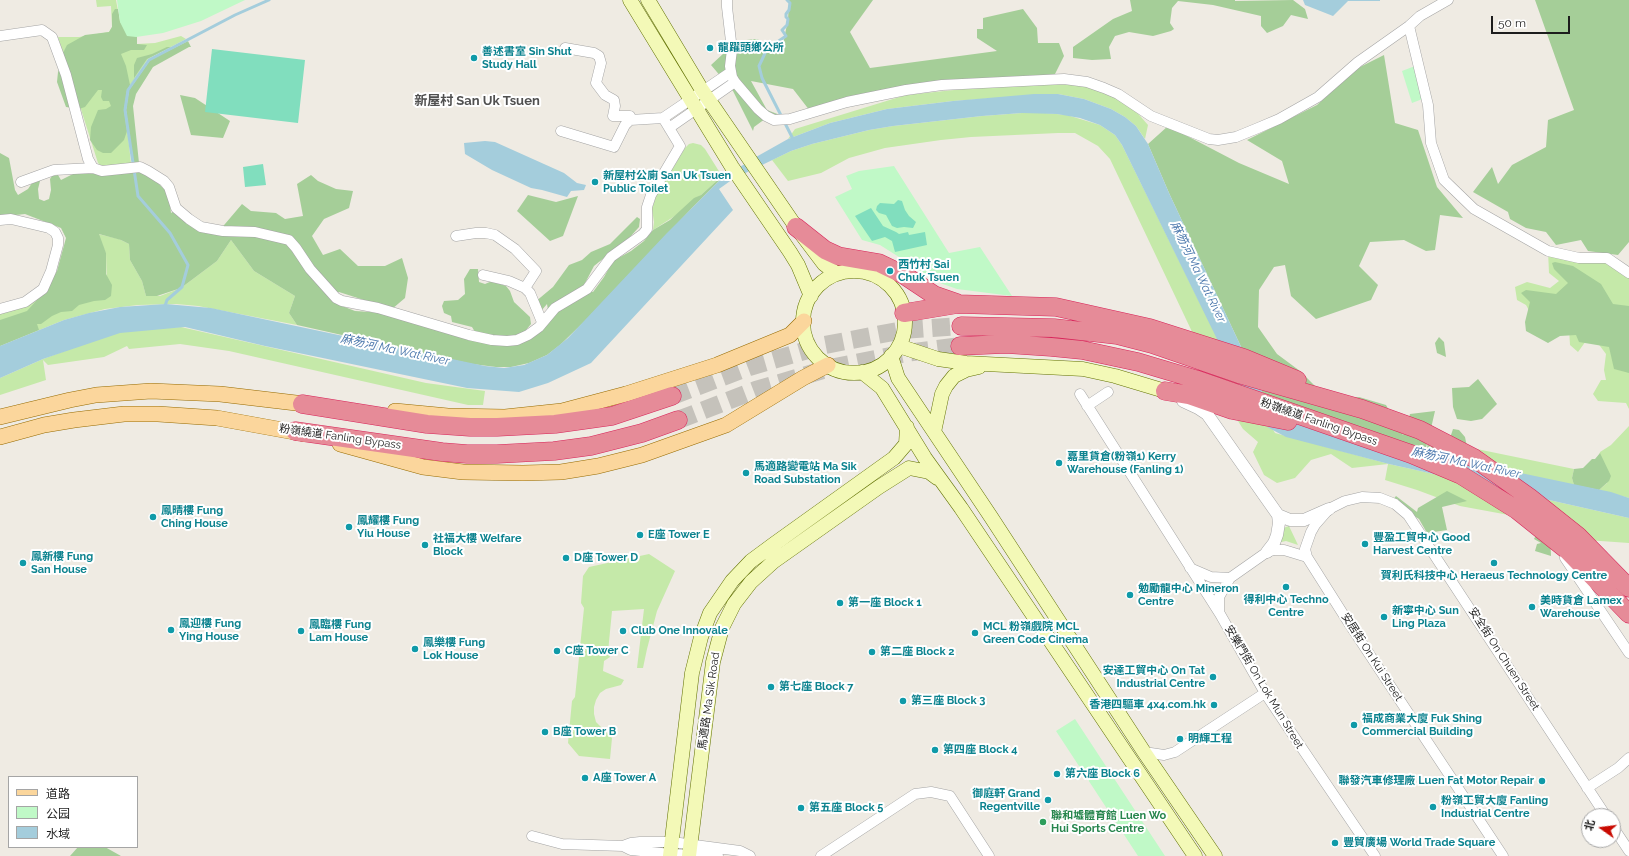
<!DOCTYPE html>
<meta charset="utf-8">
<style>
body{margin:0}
#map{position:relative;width:1629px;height:856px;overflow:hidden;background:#efebe3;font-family:Raleway,"Noto Sans SC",sans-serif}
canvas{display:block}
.legend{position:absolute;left:8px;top:776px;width:130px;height:72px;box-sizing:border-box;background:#fff;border:1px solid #a5a5a5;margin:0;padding:5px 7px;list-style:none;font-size:12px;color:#1d1d1d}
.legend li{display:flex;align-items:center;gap:8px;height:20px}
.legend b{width:20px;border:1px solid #a5a5a5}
.north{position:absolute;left:1581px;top:808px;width:40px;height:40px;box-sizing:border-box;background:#fff;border:1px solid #a5a5a5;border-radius:50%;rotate:284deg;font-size:11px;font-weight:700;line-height:16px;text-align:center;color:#1d1d1d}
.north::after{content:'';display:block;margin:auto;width:14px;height:18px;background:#c90a01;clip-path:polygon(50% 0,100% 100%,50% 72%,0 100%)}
.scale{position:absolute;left:1491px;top:16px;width:79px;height:18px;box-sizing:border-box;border:2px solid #1d1d1d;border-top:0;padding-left:5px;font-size:12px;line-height:14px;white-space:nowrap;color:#1d1d1d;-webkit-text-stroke:3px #fff;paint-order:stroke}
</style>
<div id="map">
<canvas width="1629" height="856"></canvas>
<ul class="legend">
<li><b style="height:5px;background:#fbd69c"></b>道路</li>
<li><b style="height:11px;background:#c0f9c7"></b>公园</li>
<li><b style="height:11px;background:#a4cddc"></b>水域</li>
</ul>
<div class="north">北</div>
<div class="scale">50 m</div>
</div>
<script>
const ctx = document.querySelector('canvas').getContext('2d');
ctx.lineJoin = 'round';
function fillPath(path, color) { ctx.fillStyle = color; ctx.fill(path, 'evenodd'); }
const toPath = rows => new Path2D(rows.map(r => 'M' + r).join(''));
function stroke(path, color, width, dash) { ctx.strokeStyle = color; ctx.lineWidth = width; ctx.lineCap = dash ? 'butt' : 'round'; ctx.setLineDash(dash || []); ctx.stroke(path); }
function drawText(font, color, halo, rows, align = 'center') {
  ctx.font = font + ' Raleway,"Noto Sans SC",sans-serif'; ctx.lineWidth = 4; ctx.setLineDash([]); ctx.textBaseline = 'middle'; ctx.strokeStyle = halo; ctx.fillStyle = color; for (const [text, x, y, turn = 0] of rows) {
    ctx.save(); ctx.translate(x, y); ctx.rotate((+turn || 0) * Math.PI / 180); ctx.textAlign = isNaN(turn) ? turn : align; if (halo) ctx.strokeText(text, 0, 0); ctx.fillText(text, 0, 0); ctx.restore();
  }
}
const grass = toPath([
 [96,0,116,0,120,22,137,37,137,44,155,43,181,36,186,39,148,59,127,90,125,110,131,163,109,167,101,166,98,163,58,37,79,37,109,32,112,27,111,6,97,7],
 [1073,82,1127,101,1148,125,1145,139,1136,126,1125,117,1111,109,1084,99,1058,94,953,101,887,109,830,123,788,139,795,129,906,95,1021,83],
 [1035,112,1067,115,1100,125,1115,135,1122,145,1200,303,1275,433,1389,464,1629,518,1629,543,1572,539,1525,518,1460,506,1417,490,1385,480,1388,464,1352,468,1331,454,1311,460,1295,478,1277,483,1264,475,1253,452,1258,442,1243,429,1223,397,1110,159,1098,146,1075,133,1058,133,971,137,941,140,885,148,849,158,821,173,788,181,772,160,791,151,812,144,869,130,893,126,982,116],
 [693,143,701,145,705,149,722,176,701,195,694,199,681,212,653,230,654,222,652,209,656,196,685,148,689,144],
 [98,234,119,239,129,244,130,260,142,281,146,296,160,296,181,288,217,261,231,240,254,271,295,296,289,313,297,325,198,306,176,304,138,305,105,309,64,320,0,346,0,313,23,306,39,298,57,271,107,293,106,254],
 [1548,251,1607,258,1629,273,1629,409,1626,403,1598,401,1593,394,1601,380,1606,380,1604,370,1606,354,1591,334,1578,352,1570,345,1569,328,1532,316,1526,305,1517,300,1515,287,1527,282,1550,288,1559,281,1549,273],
 [181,327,426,383,485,391,483,405,468,405,229,351,180,344,129,349,127,346,104,357,48,365,43,360,46,380,0,395,0,378,43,359,119,331],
 [1629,426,1629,498,1599,490,1607,483,1598,462,1600,452,1611,445],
 [1467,447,1574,469,1572,478,1574,485,1503,470],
 [1289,526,1298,545,1286,541,1277,543,1283,528],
 [649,554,675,571,657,611,647,649,643,668,637,668,644,609,612,611,608,652,610,657,604,661,603,671,624,680,621,685,606,689,600,693,596,700,594,707,594,714,596,722,612,738,610,759,579,756,568,743,572,701,575,697,584,608,581,603,583,576,589,567]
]);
const forest = toPath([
 [789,0,873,0,850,32,870,68,997,51,977,38,977,29,983,29,983,18,1023,9,1037,28,1038,43,1059,43,1064,56,1052,80,904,91,810,111,793,89,751,81,767,110,780,115,769,116,754,127,753,131,733,91,711,65,737,41,756,39,782,48,788,20],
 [1130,0,1235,0,1235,1,1293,0,1305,9,1308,19,1291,15,1283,26,1267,33,1261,26,1261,16,1213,5,1178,1,1172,8,1170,23,1174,29,1171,31,1153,36,1129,32,1115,36,1109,47,1111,59,1092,60,1073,58,1073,47,1113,19,1132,11],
 [1535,0,1629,0,1629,242,1618,255,1588,251,1581,240,1556,245,1546,232,1526,228,1510,219,1508,212,1473,192,1492,167,1498,184,1512,165,1546,147,1548,120,1574,110],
 [115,9,118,9,120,22,137,37,137,44,147,45,144,50,131,50,121,54,126,66,130,85,127,90,124,110,127,131,124,140,111,153,103,153,97,150,90,140,91,127,98,110,106,109,111,106,109,101,103,101,101,97,102,90,98,90,85,107,79,109,66,107,57,82,58,72,63,62,63,53,67,45,85,35,109,32,112,27,112,14],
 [188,41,191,47,189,47,153,67,136,94,133,106,139,163,133,162,126,110,129,90,150,60],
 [167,47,171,47,147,59,134,78,134,65,137,58,152,54],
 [1384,55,1395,123,1418,130,1437,187,1463,218,1440,215,1435,250,1426,251,1404,240,1370,242,1359,266,1378,285,1371,300,1316,319,1291,296,1285,265,1274,267,1259,290,1258,327,1277,354,1300,371,1330,401,1359,397,1386,405,1403,435,1410,414,1435,411,1429,437,1450,438,1453,429,1459,430,1465,437,1467,447,1460,458,1427,449,1428,441,1425,450,1335,426,1266,400,1169,193,1148,144,1168,126,1239,163,1289,184,1282,161,1247,140,1317,105,1356,69],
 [180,95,195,98,230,121,223,138,191,135],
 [0,153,9,158,15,190,18,195,28,189,34,180,37,178,40,181,38,189,39,199,44,201,49,199,51,190,50,179,52,176,58,175,61,180,79,171,101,175,140,171,157,182,169,194,171,213,179,208,196,224,219,231,242,204,251,211,276,213,285,219,303,216,297,184,311,175,318,181,336,189,353,191,349,208,324,219,312,236,323,255,340,249,358,266,385,266,402,258,408,278,405,298,392,309,339,292,326,292,337,304,355,311,385,313,475,332,472,327,452,322,451,316,444,313,442,306,444,301,458,300,465,294,464,279,470,269,478,269,479,282,485,284,492,281,506,286,510,291,514,302,530,317,531,324,526,330,528,335,548,310,547,304,541,311,535,302,553,287,569,265,582,260,591,252,610,244,637,217,640,219,639,227,630,237,594,266,583,287,593,292,604,277,613,261,631,251,644,241,653,230,670,220,694,198,701,195,722,176,722,178,692,208,590,316,560,345,547,355,529,363,511,367,496,367,472,364,297,325,289,313,295,296,254,271,231,240,217,261,181,288,157,296,146,296,142,281,130,260,129,244,121,240,99,234,106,253,106,274,112,285,111,296,105,300,94,301,79,305,72,311,61,312,52,316,41,324,37,324,39,330,0,346,0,320,27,311,46,290,57,271,66,238,61,228,25,214,7,216,0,219],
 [528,195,556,202,578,196,563,236,550,241,517,211],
 [1555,262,1573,266,1601,284,1613,304,1629,306,1629,373,1614,369,1609,347,1579,342,1576,335,1560,336,1548,343,1526,331,1525,322,1530,302,1521,293,1526,290,1556,294,1568,283,1554,269,1552,263],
 [1439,337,1444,342,1446,357,1437,353,1435,343],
 [1478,379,1497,404,1482,419,1471,421,1457,419,1453,407,1452,388,1469,387],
 [1600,453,1611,476,1609,481,1599,490,1574,485,1572,478,1574,469,1583,468,1592,459,1595,459],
 [1447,491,1467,501,1442,507,1447,530,1427,533,1419,519,1391,502,1396,496,1417,512,1418,508],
 [1541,525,1550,532,1551,556,1535,551,1537,544,1541,543,1534,539],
 [78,847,105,847,121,856,70,856]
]);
const park = toPath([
 [117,0,245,0,201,21,163,33,136,37,127,36,120,22],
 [1415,66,1425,98,1412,103,1402,71],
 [894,166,949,253,980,247,1012,296,957,289,940,283,880,245,862,240,835,197,852,189,846,176,859,171],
 [1075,719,1165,856,1138,856,1056,731]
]);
const pitch = toPath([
 [212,49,305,60,298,123,205,112],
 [263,164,266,185,245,187,243,167],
 [898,200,902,201,905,210,909,216,916,222,913,228,904,227,897,228,892,226,886,215,879,213,876,210,877,206,880,203,894,204],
 [871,208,883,226,896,232,899,234,908,232,909,235,925,232,927,245,895,252,892,241,885,237,872,241,855,216]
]);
const water = toPath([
 [1303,0,1380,0,1380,1,1348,1,1333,16,1305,5],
 [1034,94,1058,94,1084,99,1111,109,1125,117,1136,126,1148,144,1169,193,1266,400,1421,452,1611,492,1629,498,1629,518,1389,464,1286,437,1269,428,1262,421,1239,384,1122,145,1115,135,1100,125,1080,118,1057,114,1022,113,982,116,893,126,869,130,812,144,791,151,733,179,719,189,733,210,591,363,548,383,519,392,467,388,265,346,185,327,120,333,43,359,0,378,0,346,64,320,89,313,120,307,166,304,211,308,485,366,504,368,524,365,547,355,568,338,666,234,722,178,756,157,788,139,830,123,887,109,953,101],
 [485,141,495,142,564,173,577,183,586,185,584,190,571,191,567,197,542,190,531,188,492,170,465,154,464,143]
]);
const stream = toPath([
 [787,0,790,3,789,10,786,14,786,17,788,19,787,25,782,30,786,36,767,49,759,66,762,78,793,139],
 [165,306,167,300,182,287,188,265,170,233,138,196,125,110,128,90,149,60,235,15,269,0]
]);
const motorwayTunnel = toPath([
 [672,396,749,367,825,345,903,330,961,326],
 [678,420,756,390,830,368,906,353,960,346]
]);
const minor = toPath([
 [727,0,727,7,732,50,730,66,732,77,735,82,758,109,766,116,774,120,790,119,847,102,906,90,942,85,1064,79,1087,82,1104,88,1118,94,1151,116,1209,139,1218,140,1236,137,1258,128,1279,119,1318,97,1358,62,1409,26,1420,16,1448,0],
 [1409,26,1428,105,1431,143,1444,180,1474,209,1548,251,1579,258,1607,258,1629,273],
 [0,36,42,30,52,37,66,75,88,159,93,168,102,171,140,167,148,171,164,181,169,187,176,208,189,219,201,227,223,231,255,232,289,240,296,248,310,269,336,298,342,301,378,308,469,335,492,340,507,341,517,340,528,335,539,327,555,308,587,289,611,257,643,234,647,229,647,207,651,195,680,146,663,118],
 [565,48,594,53,599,56,601,63,596,83,605,95,614,100,615,106,613,116,630,116,630,120],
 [669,128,735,82],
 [561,131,614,147,625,125,630,120,663,118,731,72],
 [21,182,54,170,93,168],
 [0,220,11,219,49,228,55,232,58,238,58,245,51,271,43,289,25,302,0,309],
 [456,236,476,233,486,233,495,235,515,249,536,271,525,288],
 [483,275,509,281,525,288,530,293,542,322],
 [1080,394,1220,614,1265,693,1291,732,1375,856],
 [1087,406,1108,392],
 [1565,558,1629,653],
 [1190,568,1211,577,1230,578],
 [1219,612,1219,597,1230,578,1267,552,1274,550,1284,550,1307,557],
 [1144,752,1164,755,1175,752,1265,693],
 [1587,788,1618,768,1629,758],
 [1613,827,1629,851],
 [532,836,562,844,623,846,631,850,671,854,718,856],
 [623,846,631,843,640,842,672,842,740,851,750,856],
 [821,856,915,794,931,792,950,796,989,856],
 [1503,856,1350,625,1307,557,1305,549,1311,532,1315,525,1329,509,1345,501,1362,497,1380,498,1395,504,1408,515,1606,816]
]);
const tertiary = toPath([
 [1183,401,1198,408,1207,414,1278,515,1279,523,1277,535,1274,543,1267,552],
 [1278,515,1290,520,1304,520,1329,509]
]);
const secondary = toPath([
 [630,0,732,167,790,252,798,265,811,296],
 [648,0,702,90,796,227,824,264,837,274],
 '803 322a51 51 0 1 1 102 0a51 51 0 1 1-102 0Z',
 [899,346,938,359,966,363,1083,369,1115,376,1165,391],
 [891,356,898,378,991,517,1144,752,1215,856],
 [862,372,882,388,925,458,961,508,1195,856],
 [934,432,942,394,946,386,954,376,966,370,979,367],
 [670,856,692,673,701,637,710,613,732,581,751,561,774,544,894,458,906,444,907,427],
 [689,856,713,662,722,628,734,604,751,582,773,562,879,487,909,468,929,472,937,478]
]);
const primary = toPath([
 [395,411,448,416,505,417,562,411,626,394,717,365,790,335,804,321],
 [0,417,70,400,96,395,151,391,220,394,313,405],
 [0,437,44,425,74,420,124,414,158,414,217,418,305,434],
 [340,444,423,467,463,472,523,473,561,472,598,466,642,455,726,425,803,378,828,365]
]);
const motorway = toPath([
 [796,227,825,250,838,256,879,263,904,275,934,295,957,303],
 [904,313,958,304,1056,307,1150,328,1244,358,1297,380],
 [961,326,1054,328,1117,335,1152,344,1239,374,1362,409,1420,430,1474,458,1529,497,1578,536,1629,588],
 [960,346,1006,344,1051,347,1082,350,1138,362,1195,379,1411,454,1461,475,1517,510,1567,550,1629,614],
 [1165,391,1189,395,1232,410,1288,421],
 [302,404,427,424,470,427,497,427,555,424,612,416,672,396],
 [295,431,442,452,467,454,497,454,554,451,591,446,642,433,678,420]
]);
const markers = [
 [710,48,4,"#0f9aa8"],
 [474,58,4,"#0f9aa8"],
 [595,182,4,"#0f9aa8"],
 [890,271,4,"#0f9aa8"],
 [1059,463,4,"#0f9aa8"],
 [746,473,4,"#0f9aa8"],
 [153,517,4,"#0f9aa8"],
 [349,527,4,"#0f9aa8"],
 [640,535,4,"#0f9aa8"],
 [1365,544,4,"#0f9aa8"],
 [425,545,4,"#0f9aa8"],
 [566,558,4,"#0f9aa8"],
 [23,563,4,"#0f9aa8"],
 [1494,563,4,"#0f9aa8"],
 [1286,587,4,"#0f9aa8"],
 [1130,595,4,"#0f9aa8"],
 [840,603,4,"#0f9aa8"],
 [1532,607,4,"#0f9aa8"],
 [1384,617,4,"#0f9aa8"],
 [171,630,4,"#0f9aa8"],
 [301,631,4,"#0f9aa8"],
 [623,631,4,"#0f9aa8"],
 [975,633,4,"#0f9aa8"],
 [415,649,4,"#0f9aa8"],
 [557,651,4,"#0f9aa8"],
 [872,652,4,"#0f9aa8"],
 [1213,677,4,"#0f9aa8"],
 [771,687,4,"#0f9aa8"],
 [903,701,4,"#0f9aa8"],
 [1214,705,4,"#0f9aa8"],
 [1354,725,4,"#0f9aa8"],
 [545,732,4,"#0f9aa8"],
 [1180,739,4,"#0f9aa8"],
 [935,750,4,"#0f9aa8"],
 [1057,774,4,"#0f9aa8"],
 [585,778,4,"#0f9aa8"],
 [1542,781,4,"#0f9aa8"],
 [1048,800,4,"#0f9aa8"],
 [1433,807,4,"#0f9aa8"],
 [801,808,4,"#0f9aa8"],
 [1043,822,4,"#2e9e5b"],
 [1335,843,4,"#0f9aa8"]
];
const cultureNames = [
 ["龍躍頭鄉公所",718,48],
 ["善述書室 Sin Shut",482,52],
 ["Study Hall",482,65],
 ["新屋村公廁 San Uk Tsuen",603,176],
 ["Public Toilet",603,189],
 ["西竹村 Sai",898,265],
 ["Chuk Tsuen",898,278],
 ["嘉里貨倉(粉嶺1) Kerry",1067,457],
 ["Warehouse (Fanling 1)",1067,470],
 ["馬適路變電站 Ma Sik",754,467],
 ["Road Substation",754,480],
 ["鳳晴樓 Fung",161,511],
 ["Ching House",161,524],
 ["鳳耀樓 Fung",357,521],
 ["Yiu House",357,534],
 ["E座 Tower E",648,535],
 ["豐盈工貿中心 Good",1373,538],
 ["Harvest Centre",1373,551],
 ["社福大樓 Welfare",433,539],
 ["Block",433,552],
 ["鳳新樓 Fung",31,557],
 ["San House",31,570],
 ["D座 Tower D",574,558],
 ["賀利氏科技中心 Heraeus Technology Centre",1494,576,"center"],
 ["勉勵龍中心 Mineron",1138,589],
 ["Centre",1138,602],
 ["得利中心 Techno",1286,600,"center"],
 ["Centre",1286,613,"center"],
 ["美時貨倉 Lamex",1540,601],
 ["Warehouse",1540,614],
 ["第一座 Block 1",848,603],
 ["新寧中心 Sun",1392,611],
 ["Ling Plaza",1392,624],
 ["鳳迎樓 Fung",179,624],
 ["Ying House",179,637],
 ["鳳臨樓 Fung",309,625],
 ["Lam House",309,638],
 ["MCL 粉嶺戲院 MCL",983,627],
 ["Green Code Cinema",983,640],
 ["Club One Innovale",631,631],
 ["鳳樂樓 Fung",423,643],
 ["Lok House",423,656],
 ["C座 Tower C",565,651],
 ["第二座 Block 2",880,652],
 ["安達工貿中心 On Tat",1205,671,"right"],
 ["Industrial Centre",1205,684,"right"],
 ["第七座 Block 7",779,687],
 ["第三座 Block 3",911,701],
 ["香港四驅車 4x4.com.hk",1206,705,"right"],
 ["福成商業大廈 Fuk Shing",1362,719],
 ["Commercial Building",1362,732],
 ["B座 Tower B",553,732],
 ["明輝工程",1188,739],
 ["第四座 Block 4",943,750],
 ["第六座 Block 6",1065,774],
 ["A座 Tower A",593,778],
 ["聯發汽車修理廠 Luen Fat Motor Repair",1534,781,"right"],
 ["御庭軒 Grand",1040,794,"right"],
 ["Regentville",1040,807,"right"],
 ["粉嶺工貿大廈 Fanling",1441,801],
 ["Industrial Centre",1441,814],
 ["第五座 Block 5",809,808],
 ["豐貿廣場 World Trade Square",1343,843]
];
const streetNames = [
 ["粉嶺繞道 Fanling Bypass",1319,422,19],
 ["粉嶺繞道 Fanling Bypass",340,437,8],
 ["安居街 On Kui Street",1372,657,57],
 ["安全街 On Chuen Street",1504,659,57],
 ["安樂門街 On Lok Mun Street",1264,687,59],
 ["馬適路 Ma Sik Road",709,701,-82]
];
const leisureNames = [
 ["聯和墟體育館 Luen Wo",1051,816],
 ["Hui Sports Centre",1051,829]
];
const waterNames = [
 ["麻笏河 Ma Wat River",1198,272,64],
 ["麻笏河 Ma Wat River",395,350,12],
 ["麻笏河 Ma Wat River",1466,463,12]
];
const quarterNames = [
 ["新屋村 San Uk Tsuen",477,101]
];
fillPath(grass, '#c5e9a9');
fillPath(forest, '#a5ce98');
fillPath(park, '#c0f9c7');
fillPath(pitch, '#81debe');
fillPath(water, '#a4cddc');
stroke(stream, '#a4cddc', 3);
stroke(motorwayTunnel, '#c5c2bb', 18, [18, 9]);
stroke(minor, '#a4a4a4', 11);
stroke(tertiary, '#a4a4a4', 13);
stroke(secondary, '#637305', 15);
stroke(primary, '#966b01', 16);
stroke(motorway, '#d8255a', 19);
stroke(minor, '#fff', 10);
stroke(tertiary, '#fff', 12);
stroke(secondary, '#f3f9b7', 14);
stroke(primary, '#fbd69c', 15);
stroke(motorway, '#e68b98', 18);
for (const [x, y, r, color] of markers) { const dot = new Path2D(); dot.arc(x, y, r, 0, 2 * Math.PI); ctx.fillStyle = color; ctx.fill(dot); stroke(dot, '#fff', 1.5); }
drawText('bold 11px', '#0d838f', '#fff', cultureNames, 'left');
drawText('11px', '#1d1d1d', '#fff', streetNames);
drawText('bold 11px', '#27864d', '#fff', leisureNames, 'left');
drawText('italic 12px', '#4a77ac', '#fff', waterNames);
drawText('bold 13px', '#505050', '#fff', quarterNames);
</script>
